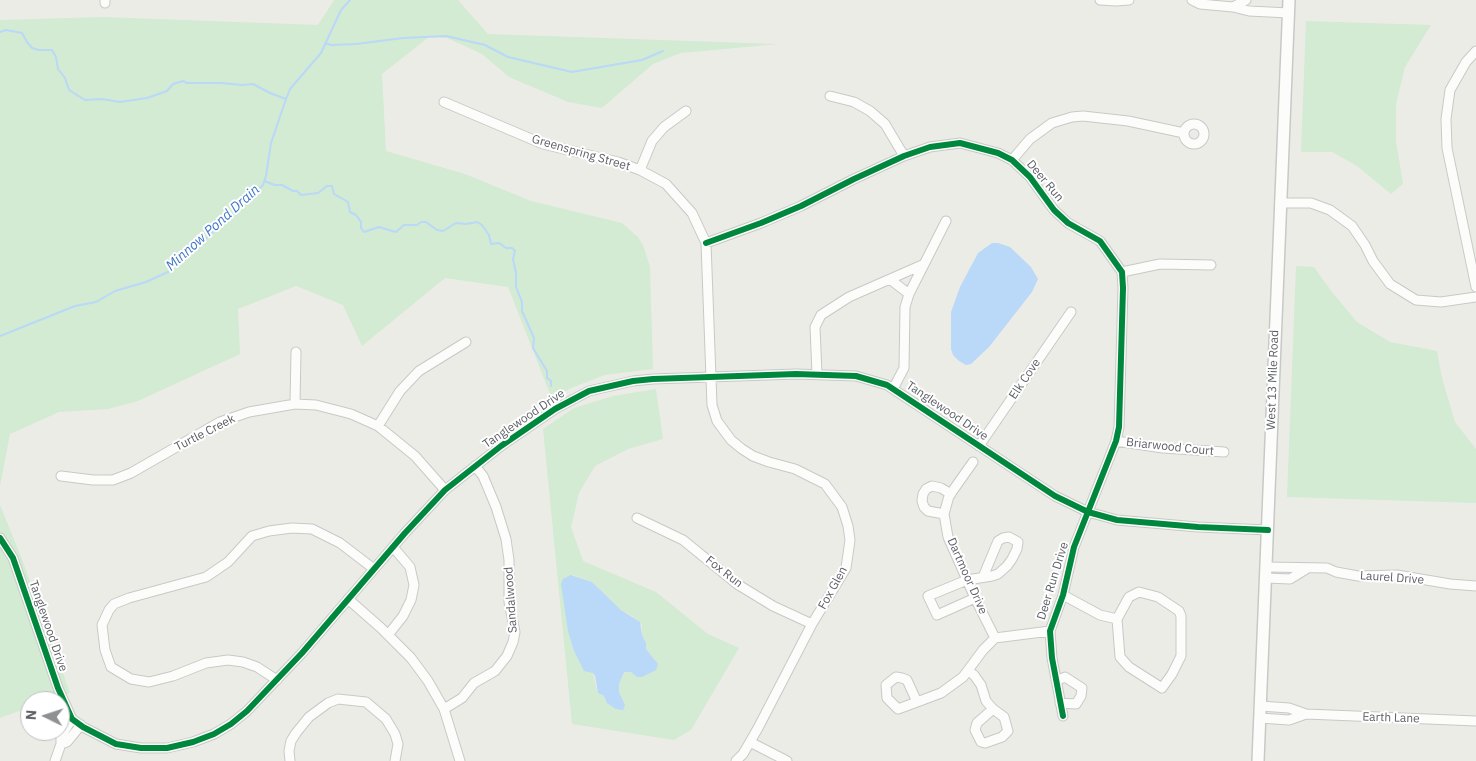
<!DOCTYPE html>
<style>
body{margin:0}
#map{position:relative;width:1476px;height:761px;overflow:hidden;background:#ecece7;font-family:"IBM Plex Sans",sans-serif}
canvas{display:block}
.north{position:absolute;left:20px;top:691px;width:50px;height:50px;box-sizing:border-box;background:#fff;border:1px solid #bebfc1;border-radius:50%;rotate:274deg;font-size:14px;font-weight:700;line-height:20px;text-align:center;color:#5c5f65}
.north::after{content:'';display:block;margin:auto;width:18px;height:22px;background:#8e9092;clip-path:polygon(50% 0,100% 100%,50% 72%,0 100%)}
</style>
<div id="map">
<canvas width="1476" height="761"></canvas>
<div class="north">N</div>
</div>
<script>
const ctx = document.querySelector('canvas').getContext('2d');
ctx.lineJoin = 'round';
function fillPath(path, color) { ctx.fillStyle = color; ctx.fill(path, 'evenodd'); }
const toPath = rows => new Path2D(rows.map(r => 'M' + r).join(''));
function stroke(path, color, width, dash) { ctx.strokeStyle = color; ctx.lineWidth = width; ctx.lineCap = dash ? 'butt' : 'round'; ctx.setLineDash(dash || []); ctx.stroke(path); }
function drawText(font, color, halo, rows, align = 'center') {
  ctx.font = font + ' "IBM Plex Sans",sans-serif'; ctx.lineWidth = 4; ctx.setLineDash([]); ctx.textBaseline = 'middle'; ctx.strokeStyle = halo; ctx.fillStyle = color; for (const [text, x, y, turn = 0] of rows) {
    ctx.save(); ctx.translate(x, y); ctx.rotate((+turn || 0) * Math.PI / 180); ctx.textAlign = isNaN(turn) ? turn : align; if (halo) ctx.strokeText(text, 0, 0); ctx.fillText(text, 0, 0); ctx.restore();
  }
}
const green = toPath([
 [334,0,458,0,488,34,778,44,681,53,653,64,602,108,568,102,509,77,482,54,447,38,429,37,382,74,386,151,465,174,531,201,622,223,638,237,643,245,650,267,653,369,605,375,571,388,552,399,508,287,445,278,362,346,343,305,296,286,238,309,240,354,138,401,108,409,59,412,10,434,0,486,0,20,103,17,318,25],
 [1306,21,1431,25,1405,67,1396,104,1396,141,1403,184,1391,194,1357,166,1332,152,1301,152],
 [1296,266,1314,267,1332,292,1357,322,1390,342,1437,351,1442,378,1455,422,1476,449,1476,503,1287,497],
 [656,389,663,439,628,449,595,466,579,493,571,527,583,561,656,592,708,634,739,648,691,730,674,740,572,724,543,429,574,408,613,396],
 [573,575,592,582,621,610,632,616,642,625,642,635,646,643,646,649,654,659,635,676,633,673,629,671,622,674,619,684,619,692,625,705,605,701,603,695,597,691,593,673,582,667,574,651,568,622],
 [0,505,22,559,70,693,48,701,30,701,30,707,0,718]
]);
const water = toPath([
 [992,243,998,243,1010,247,1031,267,1038,279,1032,292,989,347,971,364,966,365,959,361,953,355,951,349,951,312,960,287,978,253],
 [571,575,592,582,621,610,640,622,642,635,646,643,646,649,658,664,656,670,642,677,637,677,631,672,625,672,623,674,619,684,619,692,625,705,623,710,616,709,607,703,603,695,598,693,595,676,593,673,584,671,574,651,568,631,561,584,563,579]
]);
const stream = toPath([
 [0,32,6,30,22,33,27,42,32,48,39,50,52,50,56,57,58,69,65,78,69,90,85,100,102,99,120,102,147,98,167,91,173,84,183,81,187,83,221,83,242,85,253,84,270,93,286,99],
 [325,43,331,45,356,44,403,38,446,36,485,45,508,57,572,72,642,60,663,51],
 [264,181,275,185,282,185,293,191,297,191,301,195,318,193,327,186,332,186,334,194,348,202,350,212,356,215,361,222,361,228,364,232,379,227,396,232,404,225,417,225,421,222,426,222,437,230,443,231,456,223,466,224,477,222,482,225,489,235,491,244,499,243,506,248,512,248,515,251,513,259,516,273,516,287,522,302,522,311,534,338,533,348,547,371,547,378,551,381,551,386],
 [0,336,75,306,96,302,115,291,146,282,170,271,235,212,263,185,266,176,271,143,286,99,290,89,321,53,341,10,350,0]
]);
const minor = toPath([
 [1100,0,1116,1,1129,0],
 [1192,0,1200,4,1233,7,1249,11,1289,13],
 [105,3,105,0],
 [1233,7,1246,0],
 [1476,51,1466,62,1450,90,1446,119,1447,148,1476,287],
 [830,96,854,102,870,111,885,124,904,156],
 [444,102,543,144,618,162,640,170,666,184,692,213,706,243,712,405,717,421,731,440,742,449,753,456,769,462,795,469,825,484,842,507,848,526,850,540,846,568,812,624,758,728,743,754,736,761],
 '1184 134a10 10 0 1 1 20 0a10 10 0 1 1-20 0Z',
 [1012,160,1030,139,1052,123,1072,117,1083,116,1128,121,1184,133],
 [640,170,652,141,664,127,686,111],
 [1280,203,1311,203,1330,210,1352,226,1365,245,1373,261,1390,284,1416,300,1441,302,1476,297],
 [706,243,761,223,801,206,854,179,904,156,930,147,960,143,998,153,1012,160,1030,177,1054,210,1068,223,1100,241,1122,272,1123,288,1119,427,1116,441,1074,547,1063,595,1050,631,1052,658,1063,716],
 [1122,272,1160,264,1211,265],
 [891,280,909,294],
 [817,374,815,327,821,315,849,297,922,265],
 [893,389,904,368,905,307,909,294,946,221],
 [295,404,296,352],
 [378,426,400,391,419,371,466,342],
 [1116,441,1163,448,1224,452],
 [979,446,1071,312],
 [973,462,949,496,944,514,948,537,975,598,995,638],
 [61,476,93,480,113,480,131,473,220,422,249,412,295,404,316,405,351,414,378,426,415,456,445,490],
 [944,514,928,511,924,507,922,501,923,494,926,489,932,486,941,488,951,494],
 [637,518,683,540,737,584,773,606,812,624],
 [0,538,13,558,58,688,72,719,83,727,116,744,141,748,167,748,193,742,214,734,231,724,247,711,302,653,405,533,445,490,501,446,555,409,589,391,633,381,653,379,796,374,856,376,887,385,1055,496,1088,512,1117,520,1198,527,1268,530],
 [1266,567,1327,568,1336,572,1358,576,1397,575,1450,584,1476,586],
 [1266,578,1290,579,1308,568],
 [1063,595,1100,615,1117,619,1120,657,1129,667,1162,688,1172,674,1181,656,1181,616,1179,611,1158,597,1139,592,1129,597,1117,619],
 [975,598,937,615,928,596,967,580,992,576,998,574,1007,566,1012,559,1017,549,1018,542,1009,537,1003,538,998,541,983,577],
 [348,599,381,628,411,658,428,681,444,709,460,761],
 [388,635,403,616,411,600,414,585,410,567,393,547],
 [968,671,974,675,981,685,986,701,993,709,1004,717,1008,731,1002,737,985,743,981,742,975,730,977,723,993,709],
 [277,680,257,667,243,662,228,660,206,663,173,676,149,682,131,679,111,667,105,650,102,625,109,610,114,604,129,598,206,577,228,562,252,536,269,531,292,528,312,529,340,543,374,569],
 [1056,681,1065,677,1082,688,1081,696,1076,704,1060,703],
 [917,702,907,680,902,678,896,677,886,685,887,698,898,709,917,702,941,693,963,677,983,650,995,638,1050,631],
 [1260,706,1289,708,1306,714,1476,721],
 [444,709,462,698,474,683,495,671,507,656,513,642,515,632,509,602,509,560,506,539,496,507,483,476,475,466],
 [1260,718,1289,720,1306,714],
 [750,742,787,761],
 [61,744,67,742,81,725],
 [55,761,61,744,61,736,72,719],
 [290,761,289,751,291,741,296,733,309,717,328,703,338,699,366,702,386,719,395,734,398,744,395,761]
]);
const tertiary = toPath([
 [1258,761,1289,0]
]);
const cycleway = toPath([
 [706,243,761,223,801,206,854,179,904,156,930,147,960,143,998,153,1012,160,1030,177,1054,210,1068,223,1100,241,1122,272,1123,288,1119,427,1116,441,1074,547,1063,595,1050,631,1052,658,1063,716],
 [0,538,13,558,58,688,72,719,83,727,116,744,141,748,167,748,193,742,214,734,231,724,247,711,302,653,405,533,445,490,501,446,555,409,589,391,633,381,653,379,796,374,856,376,887,385,1055,496,1088,512,1117,520,1198,527,1268,530]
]);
const streetNames = [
 ["Greenspring Street",581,153,16],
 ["Deer Run",1045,181,50],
 ["Elk Cove",1025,379,-56],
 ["West 13 Mile Road",1273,380,-88],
 ["Tanglewood Drive",947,411,34],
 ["Tanglewood Drive",524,419,-34],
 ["Turtle Creek",205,433,-27],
 ["Briarwood Court",1170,447,6],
 ["Fox Run",724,572,38],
 ["Dartmoor Drive",967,576,66],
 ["Laurel Drive",1392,578,4],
 ["Deer Run Drive",1053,581,-73],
 ["Fox Glen",833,588,-61],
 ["Sandalwood",511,600,-94],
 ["Tanglewood Drive",48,626,71],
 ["Earth Lane",1391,718,2]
];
const waterNames = [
 ["Minnow Pond Drain",213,228,-42]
];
fillPath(green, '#d3ead3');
fillPath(water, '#bad8f8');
stroke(stream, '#bad8f8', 2);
stroke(minor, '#c8c9c7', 11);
stroke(tertiary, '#c8c9c7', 14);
stroke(minor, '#fcfcfb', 9);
stroke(tertiary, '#fcfcfb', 11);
stroke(cycleway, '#00873e', 6);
drawText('12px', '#5c5f65', '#fff', streetNames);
drawText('italic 14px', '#3f76c9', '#fff', waterNames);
</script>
